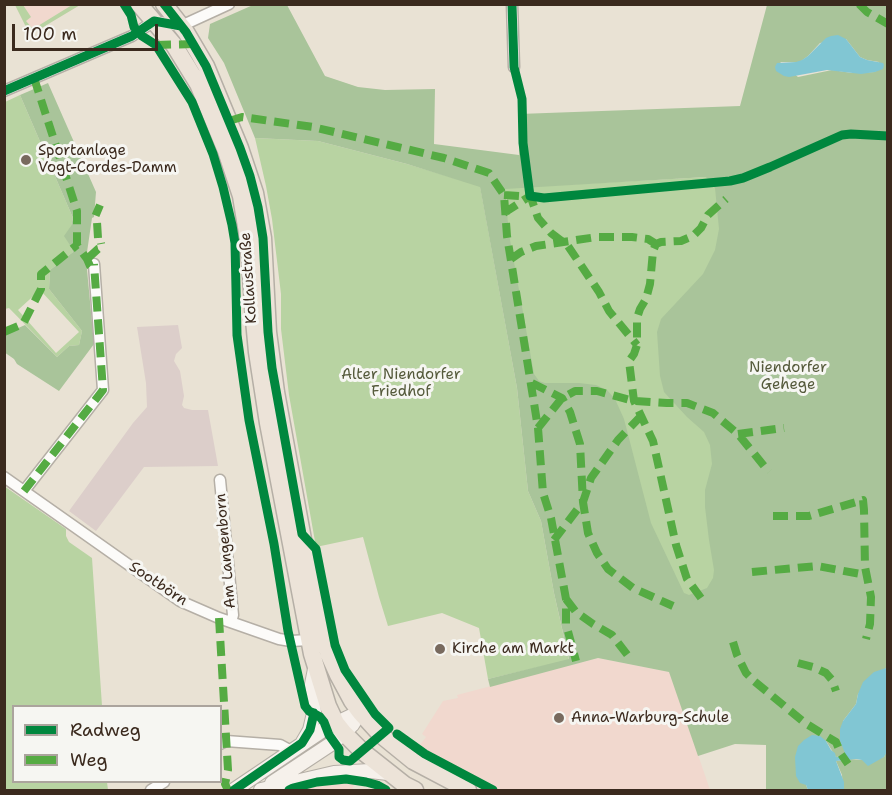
<!DOCTYPE html>
<meta charset="utf-8">
<style>
body{margin:0}
#map{position:relative;width:892px;height:795px;overflow:hidden;background:#e9e2d4;font-family:"Shantell Sans",sans-serif}
canvas{display:block}
.frame{position:absolute;inset:0;border:6px solid #3b2a1e;pointer-events:none}
.legend{position:absolute;left:12px;top:705px;width:210px;height:78px;box-sizing:border-box;background:#f6f6f2;border:2px solid #aba49d;margin:0;padding:8px 10px;list-style:none;font-size:18px;color:#3b2a1e}
.legend li{display:flex;align-items:center;gap:12px;height:30px}
.legend b{width:30px;border:2px solid #aba49d}
.scale{position:absolute;left:12px;top:24px;width:146px;height:27px;box-sizing:border-box;border:3px solid #3b2a1e;border-top:0;padding-left:8px;font-size:18px;line-height:21px;white-space:nowrap;color:#3b2a1e;-webkit-text-stroke:4px #f6f6f2;paint-order:stroke}
</style>
<div id="map">
<canvas width="892" height="795"></canvas>
<div class="frame"></div>
<ul class="legend">
<li><b style="height:8px;background:#00873e"></b>Radweg</li>
<li><b style="height:8px;background:#55ab43"></b>Weg</li>
</ul>
<div class="scale">100 m</div>
</div>
<script>
const ctx = document.querySelector('canvas').getContext('2d');
ctx.lineJoin = 'round';
function fillPath(path, color) { ctx.fillStyle = color; ctx.fill(path, 'evenodd'); }
const toPath = rows => new Path2D(rows.map(r => 'M' + r).join(''));
function stroke(path, color, width, dash) { ctx.strokeStyle = color; ctx.lineWidth = width; ctx.lineCap = dash ? 'butt' : 'round'; ctx.setLineDash(dash || []); ctx.stroke(path); }
function drawText(font, color, halo, rows, align = 'center') {
  ctx.font = font + ' "Shantell Sans",sans-serif'; ctx.lineWidth = 6; ctx.setLineDash([]); ctx.textBaseline = 'middle'; ctx.strokeStyle = halo; ctx.fillStyle = color; for (const [text, x, y, turn = 0] of rows) {
    ctx.save(); ctx.translate(x, y); ctx.rotate((+turn || 0) * Math.PI / 180); ctx.textAlign = isNaN(turn) ? turn : align; if (halo) ctx.strokeText(text, 0, 0); ctx.fillText(text, 0, 0); ctx.restore();
  }
}
const built = toPath([
 [15,5,80,5,30,35],
 [598,658,670,672,710,790,498,790,419,746,426,737,422,734,443,701,458,698,457,695],
 [346,780,355,782,352,790,293,790,317,784]
]);
const industrial = toPath([
 [178,325,182,348,176,354,174,361,180,371,184,396,182,405,184,408,192,410,208,410,218,466,144,467,96,531,69,511,133,423,147,407,146,383,137,327]
]);
const green = toPath([
 [15,5,23,5,31,17,26,21,33,29,72,5,80,5,30,35],
 [20,95,73,218,71,226,70,245,73,252,50,270,49,289,82,331,79,345,69,346,57,357,9,308,5,309,5,102],
 [40,290,79,332,56,353,18,310],
 [255,138,318,141,407,164,480,186,517,388,528,491,541,521,554,593,569,660,488,679,479,628,442,613,388,626,379,597,363,537,316,547,289,395,281,329,281,294,272,219,266,186],
 [707,177,713,185,719,187,736,574,687,599,571,596,508,234,506,201,507,199,505,188],
 [4,486,66,529,66,536,69,542,92,558,102,706,14,706,14,782,107,782,108,790,5,790]
]);
const forest = toPath([
 [253,5,287,5,325,76,358,87,385,90,435,89,434,144,519,155,519,114,740,106,767,5,887,5,887,670,886,668,858,694,856,704,843,721,845,753,844,756,836,757,826,741,806,785,808,790,766,790,766,745,735,744,698,756,669,672,598,658,490,687,488,679,569,659,554,593,541,521,528,491,517,388,480,187,407,164,318,141,255,138,224,63,208,38,210,24],
 [846,39,860,57,867,60,879,62,875,72,852,73,832,70,798,77,780,62,800,62,808,56,820,43],
 [706,177,715,188,719,229,715,250,703,274,661,319,657,332,660,376,664,392,687,417,704,432,710,445,712,464,705,490,705,507,709,540,714,570,713,578,707,588,689,595,684,593,651,523,624,419,615,399,607,390,596,385,579,383,545,383,539,381,534,374,509,234,505,189],
 [48,83,96,192,94,217,92,218,86,259,94,344,59,391,17,364,14,359,4,352,5,334,25,325,57,357,69,346,79,345,82,331,49,289,50,270,73,252,70,245,64,236,71,226,73,218,20,95],
 [887,750,887,790,830,790,843,790,842,775,836,761,850,759,862,760,884,757]
]);
const water = toPath([
 [838,35,846,39,860,57,867,60,883,63,884,65,883,69,875,72,861,74,827,70,789,77,784,76,776,71,775,67,777,63,796,62,802,60,808,56,826,38,831,36],
 [886,668,888,670,888,750,884,757,868,766,862,760,856,759,836,761,844,782,844,790,808,790,806,785,800,783,796,776,795,757,798,746,804,740,812,735,820,736,826,741,831,750,835,753,836,757,844,756,845,753,840,741,840,729,843,721,856,704,858,694,863,682,874,672]
]);
const minor = toPath([
 [512,4,514,67],
 [4,91,132,36,154,21,181,26,229,4],
 [4,477,180,601,219,618,279,639,291,641,309,640],
 [220,480,233,615,231,622],
 [24,491,103,390,94,264],
 [220,744,226,741,280,745,291,751],
 [151,790,164,782]
]);
const secondary = toPath([
 [303,742,310,730,314,713,312,684,315,669],
 [272,783,334,742,352,725,360,712],
 [234,790,326,728,360,712],
 [261,790,334,773,370,771,388,773]
]);
const primary = toPath([
 [139,4,174,45,198,84,226,151,241,196,249,245,254,320,257,352,268,423,312,654,328,706,336,723,344,733,362,751,405,785,415,790],
 [164,4,186,32,206,66,240,148,255,193,263,238,268,332,276,392,315,605,329,655,338,675,352,701,360,712,381,735,413,761,468,790]
]);
const quiet = toPath([
 [859,4,867,12,888,24],
 [156,45,194,44],
 [34,78,77,211,77,245,87,259,90,266,94,270],
 [229,121,242,117,313,127,444,158,489,173,504,195,507,236,538,428,543,493,551,518,566,599,566,624,576,661],
 [529,192,538,218,551,233,568,246,599,292,609,311,637,345],
 [504,195,535,197],
 [504,213,530,196],
 [98,238,97,222,95,217,100,205],
 [87,259,98,249,102,248,101,243],
 [511,259,521,252,536,246,597,237,632,237,648,239,656,244],
 [4,332,23,324,41,289,41,274,77,245],
 [532,383,562,398,570,412,580,444,583,502,588,533,597,553,608,569,633,588,673,606],
 [538,428,562,398,575,391,597,391,634,401,667,403,687,403,713,413,738,434,769,472],
 [738,434,784,428],
 [24,491,103,390,94,264],
 [773,516,809,516,863,500,864,510,865,567,871,597,870,624,866,639],
 [554,540,583,502,591,478,618,440,641,416],
 [752,572,817,566,866,575],
 [701,598,687,579,676,545,653,441,634,401,629,361,634,354,637,345,637,318,640,309,646,299,650,284,653,251,656,244,661,242,681,241,693,236,701,228,708,215,726,199],
 [566,599,576,612,593,624,612,635,629,657],
 [219,618,228,770,225,784,228,790],
 [733,642,737,655,746,673,754,681,805,723,836,742,841,754,848,764],
 [798,663,813,667,826,673,832,680,836,691]
]);
const cycleway = toPath([
 [124,4,131,15,134,27,142,36,156,45,192,102,213,154,223,187,232,225,235,243,237,335,249,420,274,544,288,631,305,706,309,711,320,717,324,722,329,735,339,749,339,757,343,760],
 [164,4,186,32,206,66,240,148,250,176,258,207,263,238,268,332,272,368,302,534,316,549,335,645,345,670,375,714,389,728,350,761,343,760],
 [512,4,514,67,522,99,523,143,530,196,544,198,730,181,743,178,770,167,842,135,851,134,888,136],
 [4,91,132,36,154,21,181,26],
 [397,734,425,754,493,790],
 [234,790,302,743,310,730,314,713],
 [289,790,293,788,317,782,346,779,366,782,377,785,386,790]
]);
const markers = [
 [26,160,6,"#786a5e"],
 [440,649,6,"#786a5e"],
 [559,718,6,"#786a5e"]
];
const poiNames = [
 ["Sportanlage",38,151],
 ["Vogt-Cordes-Damm",38,168],
 ["Kirche am Markt",452,649],
 ["Anna-Warburg-Schule",571,718]
];
const streetNames = [
 ["Kollaustraße",249,278,-94],
 ["Am Langenborn",226,551,-95],
 ["Sootbörn",158,584,34]
];
const parkNames = [
 ["Niendorfer",788,368],
 ["Gehege",788,385],
 ["Alter Niendorfer",401,375],
 ["Friedhof",401,392]
];
fillPath(built, '#f1d8ce');
fillPath(industrial, '#dcceca');
fillPath(green, '#b8d3a2');
fillPath(forest, '#a9c49a');
fillPath(water, '#81c6d3');
stroke(minor, '#b5afa6', 13);
stroke(secondary, '#b5afa6', 16);
stroke(primary, '#b5afa6', 19);
stroke(minor, '#fcfbf9', 10);
stroke(secondary, '#f6f1eb', 14);
stroke(primary, '#ece3d8', 16);
stroke(quiet, '#55ab43', 8, [15, 8]);
stroke(cycleway, '#00873e', 9);
for (const [x, y, r, color] of markers) { const dot = new Path2D(); dot.arc(x, y, r, 0, 2 * Math.PI); ctx.fillStyle = color; ctx.fill(dot); stroke(dot, '#f6f6f2', 2); }
drawText('15px', '#3b2a1e', '#f6f6f2', poiNames, 'left');
drawText('15px', '#3b2a1e', '#f6f6f2', streetNames);
drawText('15px', '#54593a', '#f6f6f2', parkNames);
</script>
